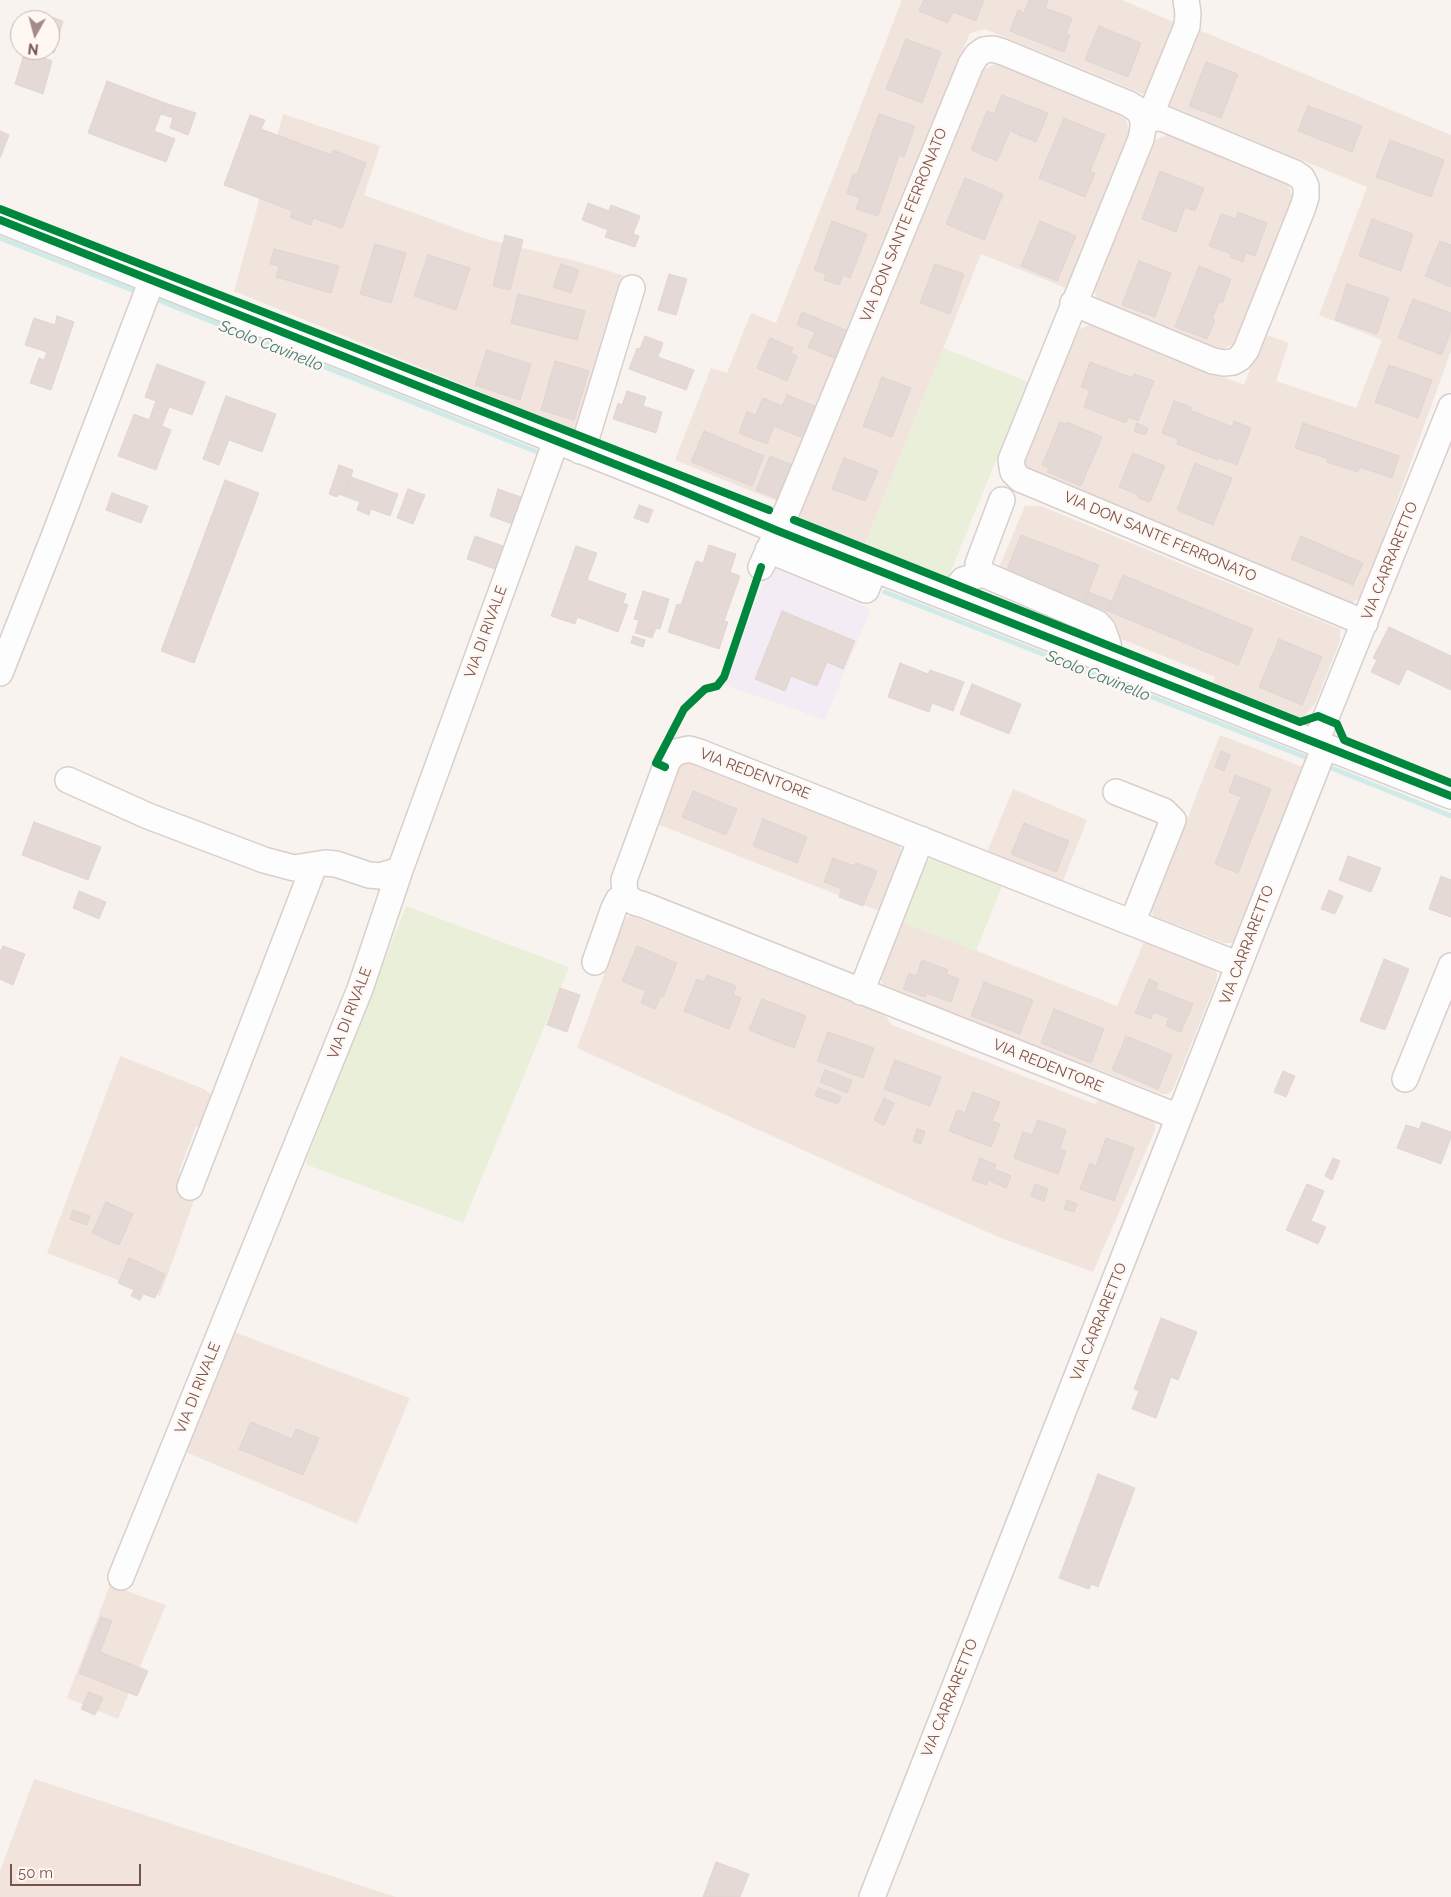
<!DOCTYPE html>
<style>
body{margin:0}
#map{position:relative;width:1451px;height:1897px;overflow:hidden;background:#f8f3ef;font-family:Raleway,sans-serif}
canvas{display:block}
.north{position:absolute;left:10px;top:10px;width:50px;height:50px;box-sizing:border-box;background:#fff7f2;border:1px solid #c9b5b0;border-radius:50%;rotate:187deg;font-size:14px;font-weight:700;line-height:20px;text-align:center;color:#78534e}
.north::after{content:'';display:block;margin:auto;width:18px;height:22px;background:#a58b86;clip-path:polygon(50% 0,100% 100%,50% 72%,0 100%)}
.scale{position:absolute;left:10px;top:1864px;width:131px;height:22px;box-sizing:border-box;border:2px solid #78534e;border-top:0;padding-left:6px;font-size:15px;line-height:18px;white-space:nowrap;color:#78534e;-webkit-text-stroke:4px #fff7f2;paint-order:stroke}
</style>
<div id="map">
<canvas width="1451" height="1897"></canvas>
<div class="north">N</div>
<div class="scale">50 m</div>
</div>
<script>
const ctx = document.querySelector('canvas').getContext('2d');
ctx.lineJoin = 'round';
function fillPath(path, color) { ctx.fillStyle = color; ctx.fill(path, 'evenodd'); }
const toPath = rows => new Path2D(rows.map(r => 'M' + r).join(''));
function stroke(path, color, width, dash) { ctx.strokeStyle = color; ctx.lineWidth = width; ctx.lineCap = dash ? 'butt' : 'round'; ctx.setLineDash(dash || []); ctx.stroke(path); }
function drawText(font, color, halo, rows, align = 'center') {
  ctx.font = font + ' Raleway,sans-serif'; ctx.lineWidth = 4.5; ctx.setLineDash([]); ctx.textBaseline = 'middle'; ctx.strokeStyle = halo; ctx.fillStyle = color; for (const [text, x, y, turn = 0] of rows) {
    ctx.save(); ctx.translate(x, y); ctx.rotate((+turn || 0) * Math.PI / 180); ctx.textAlign = isNaN(turn) ? turn : align; if (halo) ctx.strokeText(text, 0, 0); ctx.fillText(text, 0, 0); ctx.restore();
  }
}
const residential = toPath([
 [902,0,1122,0,1176,23,1146,95,985,29,970,33,778,502,675,460,711,368,727,373,751,313,776,323],
 [1199,30,1451,135,1451,351,1362,597,1349,604,1028,471,1021,458,1076,331,1089,325,1244,385,1264,334,1289,343,1276,381,1356,408,1382,340,1319,315,1367,187,1168,105],
 [996,64,1125,118,1130,132,1066,288,981,254,865,544,803,519,799,516,799,511,980,71],
 [283,114,380,146,364,195,483,238,583,263,628,277,581,433,234,291],
 [1167,135,1288,184,1293,198,1234,344,1220,350,1099,301,1092,287,1152,141],
 [1025,506,1041,506,1340,629,1340,641,1315,704,1302,718,1213,683,1215,677,1119,638,1110,618,997,572],
 [1220,735,1303,767,1232,943,1224,943,1153,916,1152,909],
 [688,762,899,845,902,852,879,911,657,824,677,772,682,764],
 [1013,789,1087,820,1063,881,987,852],
 [632,916,885,1015,892,1025,1095,1104,1099,1099,1154,1121,1156,1128,1093,1272,1001,1238,905,1196,577,1048,624,921,627,917],
 [903,922,1117,1006,1144,942,1216,970,1217,975,1216,982,1173,1089,1168,1094,1162,1094,885,988,880,978],
 [120,1056,204,1089,217,1099,207,1123,196,1127,179,1171,196,1195,160,1296,47,1253],
 [229,1330,410,1398,357,1524,183,1451],
 [110,1585,166,1605,118,1719,67,1698],
 [34,1779,396,1897,0,1897,0,1871]
]);
const education = toPath([
 [769,566,871,609,825,720,725,685]
]);
const green = toPath([
 [943,348,1028,382,948,578,865,544],
 [931,859,1002,886,976,951,903,922,926,863],
 [406,906,569,967,463,1223,305,1164]
]);
const stream = toPath([
 [0,238,140,293],
 [153,298,542,454],
 [885,592,1310,759],
 [1329,767,1451,816]
]);
const building = toPath([
 [924,0,984,0,976,21,953,12,948,23,919,11,924,0],
 [1029,0,1048,0,1045,8,1072,18,1066,34,1070,35,1064,52,1010,31,1018,10,1024,13,1029,0],
 [48,16,63,21,54,53,45,50,50,50,50,20,47,20,48,16],
 [1099,26,1141,43,1128,77,1085,60,1099,26],
 [906,39,941,52,922,103,886,89,906,39],
 [25,51,52,61,43,94,15,84,25,51],
 [1206,62,1238,74,1221,118,1189,106,1206,62],
 [107,81,165,103,154,131,175,139,166,162,88,133,107,81],
 [1002,95,1048,113,1036,142,1010,131,997,161,971,150,987,111,994,114,1002,95],
 [165,103,196,113,188,135,170,128,173,118,161,114,165,103],
 [1308,106,1362,126,1352,152,1298,131,1308,106],
 [879,114,915,126,904,157,899,155,878,216,856,209,860,198,847,193,853,174,857,175,879,114],
 [250,115,265,120,261,129,331,155,333,150,366,163,342,228,313,218,311,225,290,217,293,211,224,185,250,115],
 [1064,118,1105,135,1090,171,1095,173,1085,197,1039,178,1064,118],
 [0,131,9,135,0,158,0,131],
 [1390,140,1444,160,1431,197,1376,177,1390,140],
 [1160,171,1204,188,1195,211,1185,207,1176,232,1142,219,1160,171],
 [965,178,1003,194,984,240,946,224,965,178],
 [588,203,609,211,611,205,640,216,633,234,639,236,635,247,605,237,608,230,582,220,588,203],
 [1238,212,1267,223,1255,256,1246,253,1243,262,1230,257,1231,254,1209,246,1221,214,1236,219,1238,212],
 [1372,219,1413,234,1401,271,1359,256,1372,219],
 [832,221,867,234,850,278,843,275,839,285,824,280,826,274,814,270,832,221],
 [1040,221,1076,236,1057,281,1021,266,1040,221],
 [505,235,523,240,510,290,493,286,505,235],
 [1440,241,1451,245,1451,287,1425,276,1440,241],
 [375,244,406,253,391,303,360,294,375,244],
 [274,249,339,266,331,293,276,277,279,266,270,264,274,249],
 [428,255,470,268,456,310,414,296,428,255],
 [1139,261,1171,273,1155,317,1122,305,1139,261],
 [561,264,579,270,571,293,553,287,561,264],
 [935,264,964,274,950,314,920,303,935,264],
 [1199,266,1231,279,1222,303,1219,302,1212,319,1215,320,1207,339,1175,327,1199,266],
 [669,274,687,279,676,315,658,310,669,274],
 [1347,284,1389,298,1377,334,1335,320,1347,284],
 [518,294,585,311,577,340,511,323,518,294],
 [1413,299,1451,313,1451,330,1442,355,1398,338,1413,299],
 [802,312,848,331,836,359,808,347,815,332,797,325,802,312],
 [57,316,74,322,51,390,30,383,39,358,44,360,47,352,25,345,34,318,55,325,57,316],
 [645,336,663,343,658,357,694,370,686,390,629,369,637,348,640,349,645,336],
 [770,338,793,348,791,353,797,356,787,381,757,368,770,338],
 [487,350,531,364,520,400,475,385,487,350],
 [555,361,589,371,574,420,541,410,555,361],
 [1090,362,1133,378,1134,374,1154,381,1138,421,1128,417,1126,423,1084,407,1090,390,1081,387,1090,362],
 [157,364,205,382,192,415,169,407,162,426,171,430,156,470,118,456,134,414,149,420,156,401,145,397,157,364],
 [1389,365,1432,380,1418,418,1375,402,1389,365],
 [882,377,911,388,892,437,863,426,882,377],
 [627,391,646,397,643,406,662,412,656,433,613,419,618,403,622,405,627,391],
 [787,395,819,408,806,439,774,426,767,444,739,433,747,412,756,415,763,398,782,406,787,395],
 [226,396,276,414,262,452,229,440,219,465,203,459,226,396],
 [1174,401,1191,407,1190,410,1233,427,1234,421,1251,428,1237,465,1219,458,1218,460,1177,444,1178,439,1162,433,1174,401],
 [1060,422,1066,424,1067,422,1102,437,1081,486,1047,472,1049,468,1042,465,1060,422],
 [1137,423,1148,428,1145,435,1134,431,1137,423],
 [1303,423,1399,456,1392,478,1360,467,1358,472,1327,462,1328,459,1295,448,1303,423],
 [704,431,764,456,752,486,691,462,704,431],
 [1133,453,1165,466,1150,502,1138,498,1139,495,1119,487,1133,453],
 [770,456,797,467,783,501,756,490,770,456],
 [844,458,878,471,865,501,832,489,844,458],
 [1195,463,1232,478,1213,525,1177,510,1195,463],
 [339,465,353,470,344,496,339,494,337,497,329,494,339,465],
 [351,477,398,494,390,516,371,509,369,515,357,510,360,502,344,496,351,477],
 [225,480,259,493,194,663,161,651,225,480],
 [408,489,425,495,413,524,397,518,408,489],
 [498,489,524,498,515,525,490,516,498,489],
 [112,493,148,506,141,523,106,510,112,493],
 [639,505,653,510,648,523,634,518,639,505],
 [1021,535,1099,565,1083,605,1005,575,1021,535],
 [475,536,506,547,498,570,467,559,475,536],
 [1301,536,1363,563,1353,585,1291,559,1301,536],
 [709,545,736,554,730,572,740,576,724,621,728,622,719,649,668,632,677,604,681,605,696,561,703,563,709,545],
 [576,546,597,553,587,580,626,594,623,603,628,605,618,632,577,617,575,624,551,616,576,546],
 [1123,575,1253,629,1238,665,1108,611,1123,575],
 [643,591,669,599,660,629,656,628,652,638,635,633,639,620,634,619,643,591],
 [1088,592,1112,601,1108,611,1084,602,1088,592],
 [782,611,855,641,843,669,827,662,817,686,791,676,785,691,755,679,782,611],
 [1389,627,1451,656,1451,690,1407,669,1399,685,1371,672,1377,660,1373,658,1389,627],
 [633,636,645,640,643,647,631,643,633,636],
 [1279,639,1322,657,1302,705,1259,687,1279,639],
 [900,663,928,674,930,670,964,682,953,711,932,703,929,712,888,697,900,663],
 [972,684,1021,704,1009,734,960,714,972,684],
 [1221,751,1230,755,1224,771,1215,767,1221,751],
 [1235,775,1271,789,1238,873,1215,864,1241,797,1229,792,1235,775],
 [693,791,737,809,726,835,682,817,693,791],
 [763,819,807,837,797,863,753,846,763,819],
 [34,822,101,847,88,880,22,855,34,822],
 [1024,823,1069,841,1056,872,1011,854,1024,823],
 [1348,856,1381,868,1371,892,1339,880,1348,856],
 [833,858,854,866,856,863,877,871,863,906,839,897,842,889,824,882,833,858],
 [1441,876,1451,880,1451,917,1429,909,1441,876],
 [1329,890,1343,896,1335,914,1321,909,1329,890],
 [79,891,106,902,99,919,73,908,79,891],
 [3,946,25,954,13,985,0,979,0,952,3,946],
 [637,946,677,963,663,997,661,996,655,1009,641,1003,646,991,622,981,637,946],
 [1384,959,1409,969,1385,1030,1360,1021,1384,959],
 [922,960,948,970,946,974,959,979,951,1002,927,993,925,997,903,989,909,973,916,976,922,960],
 [707,975,736,986,733,995,741,998,729,1029,684,1011,697,979,704,982,707,975],
 [1149,979,1158,983,1156,989,1193,1004,1181,1032,1166,1026,1169,1018,1154,1012,1151,1019,1135,1013,1149,979],
 [984,982,1033,1000,1020,1034,971,1016,984,982],
 [560,988,580,995,567,1032,547,1025,560,988],
 [762,999,806,1016,794,1048,749,1030,762,999],
 [1054,1009,1104,1029,1091,1063,1041,1043,1054,1009],
 [828,1032,874,1048,863,1078,817,1061,828,1032],
 [1126,1036,1172,1055,1158,1089,1112,1070,1126,1036],
 [895,1060,941,1077,930,1106,884,1089,895,1060],
 [825,1070,852,1080,847,1093,820,1082,825,1070],
 [1283,1071,1295,1076,1286,1097,1274,1092,1283,1071],
 [818,1088,841,1096,838,1104,815,1096,818,1088],
 [973,1092,1000,1102,992,1121,1000,1124,991,1147,949,1131,957,1110,965,1113,973,1092],
 [884,1098,894,1103,884,1125,874,1120,884,1098],
 [1038,1120,1066,1130,1060,1149,1066,1151,1058,1174,1014,1158,1023,1132,1032,1135,1038,1120],
 [1422,1122,1451,1132,1451,1137,1441,1164,1397,1148,1406,1125,1419,1129,1422,1122],
 [917,1129,925,1131,921,1144,913,1141,917,1129],
 [1106,1138,1134,1148,1114,1201,1080,1189,1090,1163,1096,1166,1106,1138],
 [980,1158,996,1165,994,1169,1011,1176,1006,1188,988,1180,986,1185,972,1180,980,1158],
 [1333,1158,1340,1161,1332,1180,1325,1176,1333,1158],
 [1035,1184,1048,1189,1044,1201,1031,1196,1035,1184],
 [1307,1184,1324,1191,1311,1221,1326,1227,1318,1244,1286,1230,1307,1184],
 [1067,1200,1077,1204,1074,1212,1064,1209,1067,1200],
 [106,1202,133,1214,119,1245,92,1233,106,1202],
 [73,1210,90,1216,87,1225,70,1219,73,1210],
 [129,1258,165,1274,155,1298,143,1294,140,1300,131,1296,134,1290,118,1283,129,1258],
 [1161,1318,1197,1332,1178,1380,1171,1377,1156,1418,1132,1409,1139,1391,1134,1389,1161,1318],
 [251,1422,292,1439,296,1429,319,1438,303,1475,239,1449,251,1422],
 [1098,1474,1135,1488,1098,1587,1091,1584,1089,1589,1059,1578,1098,1474],
 [101,1617,112,1621,100,1652,148,1671,137,1696,79,1673,101,1617],
 [89,1692,103,1698,95,1715,81,1709,89,1692],
 [716,1862,749,1874,740,1897,703,1897,716,1862]
]);
const minor = toPath([
 [1186,0,1188,13,1187,26,1155,104,1143,119,1143,128,1141,139,1011,460,1013,472,1020,479,1365,623],
 [0,220,670,486,778,531,1451,796],
 [580,451,586,439,632,288],
 [768,550,866,590,875,568],
 [761,567,789,506,971,64,977,55,984,50,993,49,1003,52,1129,104,1138,110,1143,119,1162,118,1295,173,1302,178,1306,186,1306,197,1303,207,1246,350,1240,358,1233,362,1224,363,1213,361,1073,303],
 [983,574,978,564,1002,500],
 [954,599,959,585,963,580,983,574,1097,623,1103,630,1108,644,1109,653,1106,660],
 [0,673,53,539,152,280],
 [1316,742,1451,407],
 [68,780,148,816,264,860,294,868,325,863,336,864,369,875,380,876,400,870],
 [1116,792,1164,811,1173,820,1132,923],
 [625,895,634,902,644,905,1179,1117],
 [595,962,614,908,618,900,625,895,624,880,668,760,676,752,689,749,699,752,1239,965],
 [861,992,921,839],
 [1405,1079,1451,966],
 [190,1187,314,866],
 [121,1577,360,989,400,870,556,441],
 [872,1897,1325,746]
]);
const cycleway = toPath([
 [0,209,769,510],
 [0,220,670,486,778,531,1451,796],
 [794,520,1300,722,1318,716,1337,724,1344,740,1451,783],
 [665,767,656,763,684,709,705,689,717,686,724,677,761,567]
]);
const streetNames = [
 ["VIA DON SANTE FERRONATO",904,225,-68],
 ["VIA DON SANTE FERRONATO",1160,537,23],
 ["VIA CARRARETTO",1390,561,-68],
 ["VIA DI RIVALE",486,632,-70],
 ["VIA REDENTORE",755,774,21],
 ["VIA CARRARETTO",1247,945,-69],
 ["VIA DI RIVALE",350,1013,-69],
 ["VIA REDENTORE",1048,1066,22],
 ["VIA CARRARETTO",1099,1322,-68],
 ["VIA DI RIVALE",198,1388,-68],
 ["VIA CARRARETTO",950,1698,-68]
];
const waterNames = [
 ["Scolo Cavinello",271,346,22],
 ["Scolo Cavinello",1098,676,22]
];
fillPath(residential, '#f1e4dd');
fillPath(education, '#f3ecf4');
fillPath(green, '#eaefda');
stroke(stream, '#d0ebe7', 5);
fillPath(building, '#e5d9d6');
stroke(building, '#e1d5d1', 1);
stroke(minor, '#d8cfcc', 28);
stroke(minor, '#fefdfd', 25);
stroke(cycleway, '#00873e', 8);
drawText('15px', '#78534e', '#fff7f2', streetNames);
drawText('italic 16px', '#417c79', '#fff7f2', waterNames);
</script>
